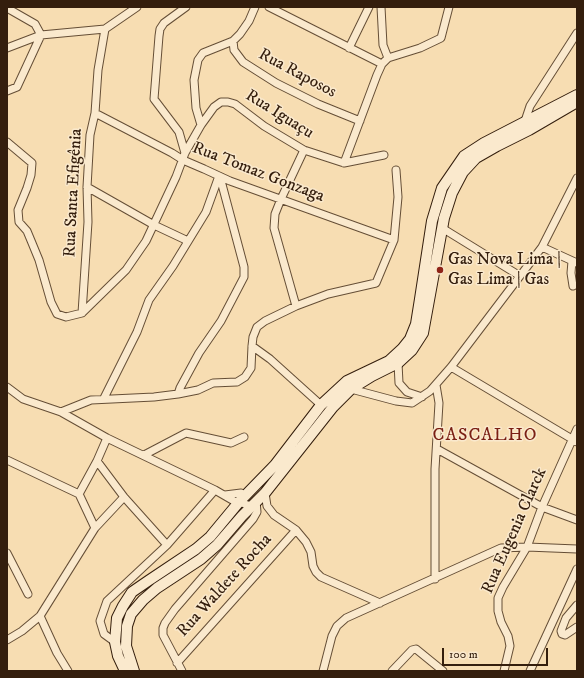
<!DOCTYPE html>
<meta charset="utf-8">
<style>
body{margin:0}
#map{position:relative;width:584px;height:678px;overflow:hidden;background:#f7ddb2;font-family:"IM FELL DW Pica",serif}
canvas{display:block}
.frame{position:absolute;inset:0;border:8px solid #341e0d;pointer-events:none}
.scale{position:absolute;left:442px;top:648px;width:106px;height:18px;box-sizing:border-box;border:2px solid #341e0d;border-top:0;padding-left:5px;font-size:12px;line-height:14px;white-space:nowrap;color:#341e0d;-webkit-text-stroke:3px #fae9cd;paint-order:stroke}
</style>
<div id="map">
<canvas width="584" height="678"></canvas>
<div class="frame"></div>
<div class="scale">100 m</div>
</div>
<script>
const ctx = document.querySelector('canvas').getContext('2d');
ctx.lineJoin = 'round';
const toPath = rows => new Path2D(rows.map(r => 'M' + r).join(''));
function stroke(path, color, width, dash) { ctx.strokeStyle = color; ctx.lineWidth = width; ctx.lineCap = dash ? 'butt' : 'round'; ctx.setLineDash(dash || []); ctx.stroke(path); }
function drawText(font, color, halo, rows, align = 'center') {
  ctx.font = font + ' "IM FELL DW Pica",serif'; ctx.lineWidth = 3; ctx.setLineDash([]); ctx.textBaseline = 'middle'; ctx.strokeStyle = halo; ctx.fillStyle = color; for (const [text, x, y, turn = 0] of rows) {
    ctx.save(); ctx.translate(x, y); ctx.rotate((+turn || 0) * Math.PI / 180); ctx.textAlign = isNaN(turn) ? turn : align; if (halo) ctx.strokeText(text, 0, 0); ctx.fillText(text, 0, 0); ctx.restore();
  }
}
const street = toPath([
 [269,7,382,64],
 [381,7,383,45,388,58],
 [7,8,35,24,41,35],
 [233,41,234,50,243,62,276,83,318,104,360,121],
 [7,48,41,35,105,29,137,7],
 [349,48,369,7],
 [388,58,420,48,441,38,449,7],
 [7,91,17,87,41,35],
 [95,113,172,153,183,160,204,169,230,181,394,240],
 [525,121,530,106,577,33],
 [201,125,196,108,194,80,198,60,203,53,233,41,240,34,249,21,255,7],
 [7,142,32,163,31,175,27,188,18,210,19,222,27,231,32,243,39,260,51,302,57,314,66,317,82,313,126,270,146,241,176,177,185,153,201,125,214,107,221,102,228,102,235,104,264,126,304,150,344,163],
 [185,153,179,132,154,99,159,36,160,29,164,23,186,7],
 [344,163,377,75,382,64,388,58],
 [344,163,384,155],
 [87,187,154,225,188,241],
 [442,228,520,276],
 [542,247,577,263],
 [572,261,571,273,573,286],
 [296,306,274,228,275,214,281,199,304,150],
 [82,313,88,222,87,187,90,135,95,113,98,70,105,29],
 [252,346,270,359,321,405],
 [398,363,399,383,407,392,422,397],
 [451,367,577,442],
 [7,387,23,399,61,412,107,438,215,490,234,501,252,506],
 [351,389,396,401,412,403,430,391,451,367,542,247,577,178],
 [178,394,180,388,199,353,221,321,244,277,244,267,220,177],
 [104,398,137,332,149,300,173,266,206,212,219,176],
 [61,412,91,400,154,397,178,394,198,390,213,383,237,382,245,377,251,368,252,346,253,337,257,327,265,321,296,306,328,294,376,283,394,240,398,197,396,170],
 [107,438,97,461,124,497,167,545],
 [437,449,542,507,577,520],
 [144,455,186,433,231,443,244,437],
 [7,460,79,494,95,528],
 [265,493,267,506,274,515,296,530,306,542,311,552,313,566,316,572,321,577,380,603],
 [79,494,97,461],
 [225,495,241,493],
 [7,553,28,594],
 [435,579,435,469,439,403,436,385],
 [577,605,566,618,561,631,562,634,565,635,577,627],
 [40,616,57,653,68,671],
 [7,640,22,631,40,616,95,528,124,497],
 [115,642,104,634,100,621,107,601,167,545,215,490],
 [177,663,296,530],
 [182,671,163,635,163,628,165,623,175,609,253,519,257,512,256,501],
 [323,671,332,636,337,626,346,618,501,548,527,547,577,549],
 [392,671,412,650,416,649,443,671],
 [504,671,510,646,508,636,501,622,498,611,498,598,503,587,527,547,542,507,577,429],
 [530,671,577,569]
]);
const secondary = toPath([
 [125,671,118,656,115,642,117,618,123,606,132,592,148,581,196,549,210,537,239,502,275,465,321,405,347,381,389,361,402,349,410,339,416,324,420,299,432,221,442,188,464,156,484,143,577,95],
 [134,671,126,646,127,626,131,614,143,600,157,588,201,559,217,545,242,516,265,493,333,407,351,389,372,376,398,363,412,350,423,333,444,218,452,193,463,172,476,158,497,146,529,130,577,102]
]);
const markers = [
 [440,270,4,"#8f2418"]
];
const streetNames = [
 ["Rua Raposos",297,74,28],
 ["Rua Iguaçu",279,115,32],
 ["Rua Tomaz Gonzaga",258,173,21],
 ["Rua Santa Efigênia",74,193,-87],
 ["Rua Eugenia Clarck",515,531,-66],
 ["Rua Waldete Rocha",225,586,-48]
];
const poiNames = [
 ["Gas Nova Lima |",448,260],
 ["Gas Lima | Gas",448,280]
];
const neighbourhoodNames = [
 ["CASCALHO",485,436]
];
stroke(street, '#654e36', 9);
stroke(secondary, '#341e0d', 12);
stroke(street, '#fae9cd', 7);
stroke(secondary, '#fae9cd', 10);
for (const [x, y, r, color] of markers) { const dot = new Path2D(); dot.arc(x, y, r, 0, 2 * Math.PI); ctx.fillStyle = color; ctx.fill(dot); stroke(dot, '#fae9cd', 1.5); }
drawText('17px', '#341e0d', '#fae9cd', streetNames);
drawText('17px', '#341e0d', '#fae9cd', poiNames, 'left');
ctx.letterSpacing = '1px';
drawText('18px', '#7a1f14', '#fae9cd', neighbourhoodNames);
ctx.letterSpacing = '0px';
</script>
